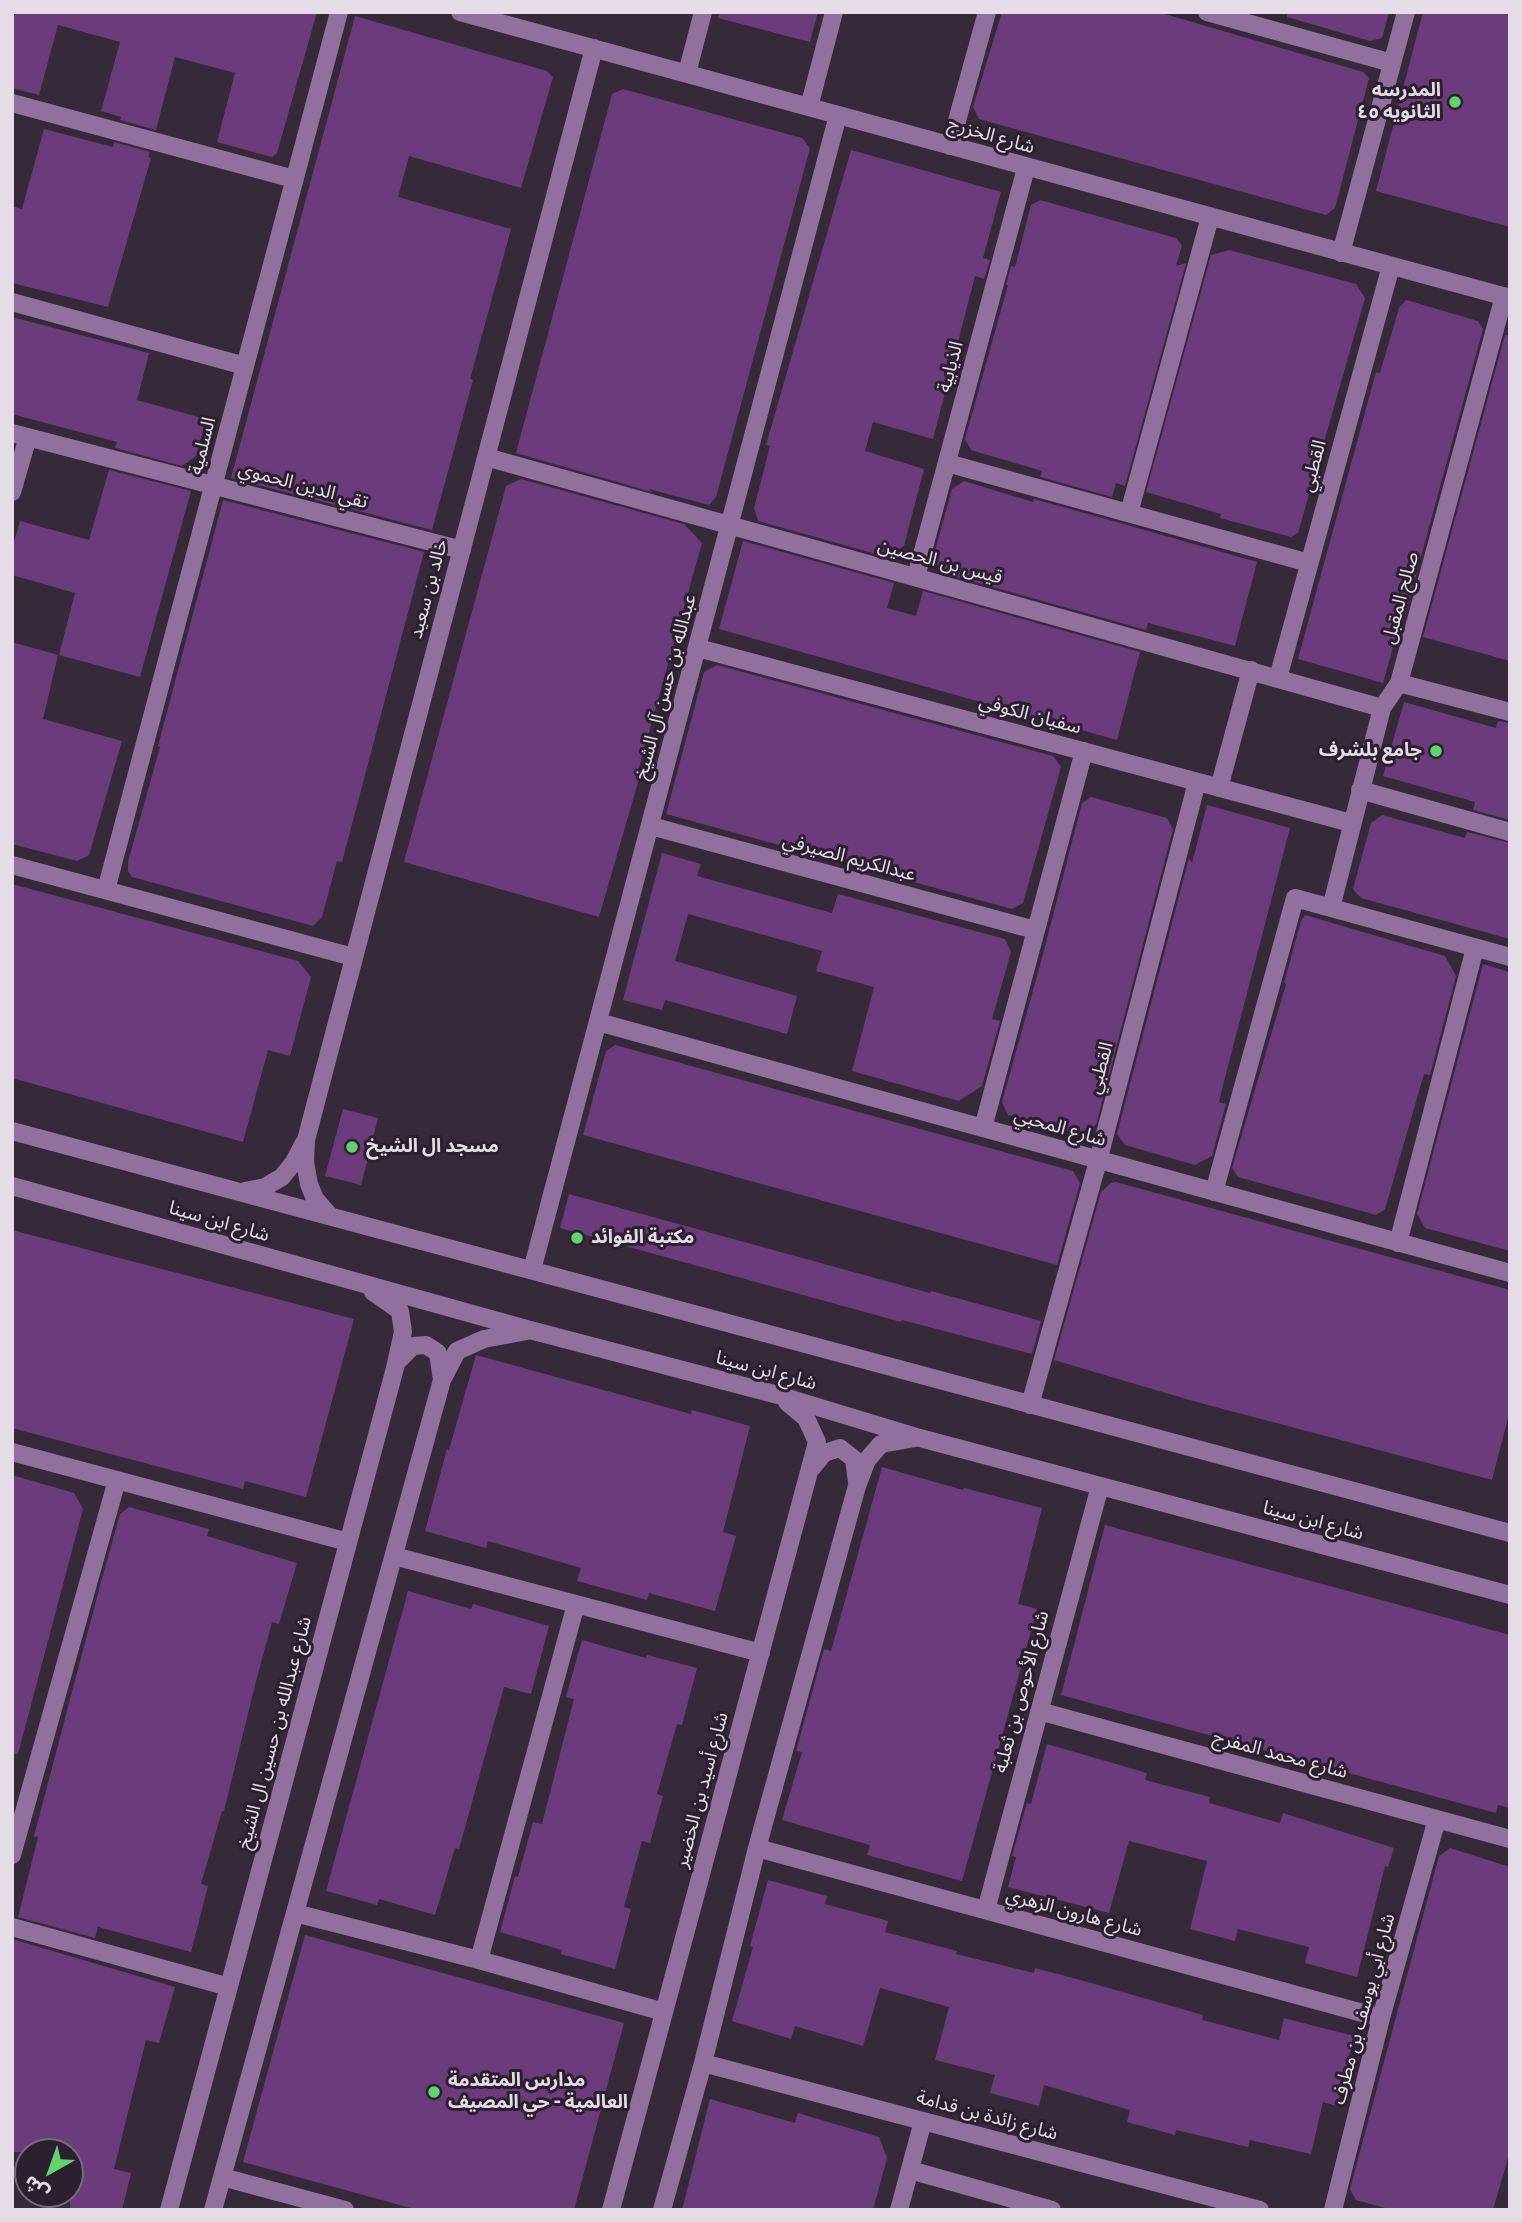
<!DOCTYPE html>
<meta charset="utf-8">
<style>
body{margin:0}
#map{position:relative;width:1522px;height:2222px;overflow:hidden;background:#362a3a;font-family:"Fira Sans Condensed","Noto Sans Arabic",sans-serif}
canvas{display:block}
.frame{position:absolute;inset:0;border:14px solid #e4dce7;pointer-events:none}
.north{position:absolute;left:14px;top:2138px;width:70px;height:70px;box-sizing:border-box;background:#2c2030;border:2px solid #766b79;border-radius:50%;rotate:220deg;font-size:19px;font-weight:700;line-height:28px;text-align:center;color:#e4dce7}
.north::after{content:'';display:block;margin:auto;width:24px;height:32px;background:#5dd56c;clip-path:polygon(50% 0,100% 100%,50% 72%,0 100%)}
</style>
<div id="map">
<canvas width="1522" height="2222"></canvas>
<div class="frame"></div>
<div class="north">ش</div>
</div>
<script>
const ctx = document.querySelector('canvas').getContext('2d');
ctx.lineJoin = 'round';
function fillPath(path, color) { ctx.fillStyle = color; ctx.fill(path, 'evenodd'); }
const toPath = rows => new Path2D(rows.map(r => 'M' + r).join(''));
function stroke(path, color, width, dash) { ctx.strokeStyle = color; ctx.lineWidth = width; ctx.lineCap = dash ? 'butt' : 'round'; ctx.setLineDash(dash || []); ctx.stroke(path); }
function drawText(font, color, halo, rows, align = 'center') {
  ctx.font = font + ' "Fira Sans Condensed","Noto Sans Arabic",sans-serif'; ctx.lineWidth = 6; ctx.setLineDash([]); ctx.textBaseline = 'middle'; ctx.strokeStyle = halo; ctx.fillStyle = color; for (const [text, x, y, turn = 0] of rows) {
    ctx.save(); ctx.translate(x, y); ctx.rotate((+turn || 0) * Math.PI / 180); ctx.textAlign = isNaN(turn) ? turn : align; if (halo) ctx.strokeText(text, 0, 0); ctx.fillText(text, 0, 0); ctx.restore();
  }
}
const building = toPath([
 [12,12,317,12,277,153,272,157,217,142,235,73,175,57,156,130,120,120,121,117,101,111,120,42,58,25,39,95,12,88],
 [719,12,818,12,810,42,718,18],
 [1002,12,1158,12,1363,72,1369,78,1335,208,1326,215,979,119,973,107],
 [1287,12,1389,12,1382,38,1370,41,1287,17],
 [1423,12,1510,12,1510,227,1376,191],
 [355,16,547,71,553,77,521,188,409,156,398,197,511,229,470,379,473,380,432,530,231,478],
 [623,89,802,138,810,148,716,497,709,505,649,489,652,492,516,453,612,94],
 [44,129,113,147,114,142,150,152,148,157,151,158,108,307,12,283,12,206,22,209],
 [851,150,1001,192,983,258,990,260,984,279,975,276,933,439,873,422,865,451,924,469,904,546,887,557,758,521,754,508,770,446,766,445],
 [1040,200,1176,238,1182,245,1176,266,1186,263,1125,486,1116,483,1112,497,1040,477,1042,471,971,450,965,439,1008,285,1006,285,1011,266,1015,267,1031,205],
 [1229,250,1356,284,1365,298,1298,533,1291,537,1220,518,1221,514,1146,492,1211,255],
 [1406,300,1478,321,1483,329,1401,630,1398,629,1383,683,1298,659,1376,372,1380,373,1399,308],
 [12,317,149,353,137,400,206,419,196,456,182,466,115,448,117,442,12,414],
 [1505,335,1510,336,1510,661,1423,637],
 [109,470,191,491,140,677,59,655,75,593,12,575,12,549,20,521,89,540],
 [521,479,684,524,702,543,638,771,641,772,599,917,404,862,506,486],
 [964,481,1033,502,1034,499,1106,519,1257,562,1235,646,1148,623,1146,630,939,572,933,558,941,529,952,489],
 [223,500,424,552,342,862,337,861,322,917,313,926,132,877,128,871,128,862,160,747,158,746],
 [743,541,894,583,887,608,916,616,923,591,1140,652,1117,740,719,629],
 [12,642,58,655,43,719,122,741,89,855,77,861,12,844],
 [717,665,1053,756,1061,767,1023,903,1012,909,666,814,704,672],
 [1404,702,1496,728,1498,721,1510,723,1510,820,1473,810,1475,802,1383,776],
 [1091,797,1167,818,1173,829,1096,1125,1079,1134,1008,1115,1002,1102,1042,958,1082,803],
 [1207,805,1290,828,1221,1093,1219,1102,1226,1104,1212,1156,1195,1165,1125,1145,1117,1134,1189,858,1192,863],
 [1382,815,1465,838,1467,832,1510,843,1510,939,1361,898,1353,889,1371,823],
 [662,853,701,864,697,876,832,913,838,894,1005,939,1011,952,992,1019,1000,1021,982,1086,959,1101,852,1071,874,987,816,971,822,951,688,914,675,961,797,996,787,1034,665,1000,662,1010,623,1000],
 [12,884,298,961,311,977,290,1056,268,1050,243,1142,12,1078],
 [1305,915,1445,956,1456,976,1430,1075,1424,1074,1385,1209,1376,1215,1238,1177,1232,1168,1286,984,1284,983,1301,921],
 [1483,964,1510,972,1510,1251,1425,1228,1417,1214],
 [615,1045,1073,1171,1080,1183,1057,1265,583,1135,606,1051],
 [343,1109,378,1118,361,1185,325,1176],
 [1116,1182,1510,1290,1510,1410,1492,1480,1193,1401,1054,1360,1101,1192,1111,1183],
 [569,1194,930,1293,931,1291,1041,1321,1032,1354,902,1320,901,1322,560,1228],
 [12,1230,354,1319,306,1497,245,1481,243,1489,12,1428],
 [476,1355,691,1414,692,1410,750,1426,723,1532,736,1536,715,1611,649,1593,647,1600,577,1581,581,1568,488,1541,486,1548,425,1531,447,1449,449,1450],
 [882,1467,963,1490,964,1488,1042,1508,1018,1604,1037,1609,962,1881,867,1855,870,1845,782,1820,802,1752,796,1751,824,1649,831,1651],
 [12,1475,74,1493,83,1509,18,1754,12,1754],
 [129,1507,209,1529,207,1536,297,1563,279,1624,272,1622,255,1685,224,1811,222,1811,201,1884,208,1886,191,1952,98,1927,95,1938,18,1917,38,1837,34,1836,101,1582,120,1514],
 [1105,1525,1510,1635,1510,1808,1498,1805,1496,1813,1061,1695],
 [408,1591,471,1609,473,1604,549,1626,531,1694,504,1687,459,1849,455,1848,435,1915,379,1899,377,1905,326,1891],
 [582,1640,646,1658,647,1655,697,1668,682,1725,677,1724,657,1794,663,1796,650,1843,642,1841,624,1907,631,1909,615,1969,561,1954,562,1950,500,1932,515,1876,518,1877,533,1822,542,1824,574,1699,566,1697],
 [1047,1744,1147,1773,1145,1780,1210,1797,1209,1803,1280,1823,1283,1813,1394,1848,1388,1867,1385,1866,1357,1977,1305,1963,1309,1947,1238,1929,1235,1941,1190,1929,1207,1861,1129,1841,1109,1913,1008,1887,1016,1857,1012,1856,1027,1803,1031,1804],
 [1450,1848,1510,1867,1510,2151,1493,2210,1393,2210,1356,2200,1350,2189,1439,1856],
 [768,1880,827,1896,825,1904,888,1921,885,1932,957,1951,956,1954,1034,1973,1035,1968,1084,1981,1203,2015,1202,2020,1279,2040,1284,2018,1354,2036,1337,2106,1323,2102,1311,2154,1250,2140,1248,2147,1176,2130,1175,2135,1127,2122,1130,2110,1044,2085,1039,2106,990,2093,995,2075,935,2060,949,2007,880,1988,863,2046,795,2026,791,2039,732,2021,753,1947,750,1946],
 [305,1935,624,2023,574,2210,418,2210,243,2162],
 [12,1939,175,1987,159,2043,146,2040,114,2169,131,2173,122,2210,70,2210,70,2152,12,2152],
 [710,2099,795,2123,798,2113,879,2137,887,2158,873,2210,682,2210]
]);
const minor = toPath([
 [460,12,1510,298],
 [1207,12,1392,63],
 [687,73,703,12],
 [12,103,294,179],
 [809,107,834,12],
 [950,146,987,12],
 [1341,253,1406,12],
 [12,302,245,366],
 [12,433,462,550],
 [486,457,1382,708],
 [947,463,1309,563],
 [12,492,28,437],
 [1129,513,1210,217],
 [916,577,1026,168],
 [698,648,1351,823],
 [1278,678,1391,266],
 [1399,683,1510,712],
 [1219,788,1251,670],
 [1360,790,1510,832],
 [651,826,1035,930],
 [12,865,353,957],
 [106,890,339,12],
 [1331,908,1382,708,1399,683,1504,296],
 [598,1022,1510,1273],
 [983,1128,1084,751],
 [12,1131,1510,1533],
 [12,1186,530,1330,778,1395,920,1438,1510,1595],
 [245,1191,265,1187,282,1177,294,1162,304,1143],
 [1214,1192,1295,898,1510,957],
 [329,1215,315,1199,309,1184,305,1162,306,1140,594,48],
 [1398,1243,1475,948],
 [532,1270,838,115],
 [398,1361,413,1346,426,1345,438,1353,442,1380],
 [1030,1405,1098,1161,1197,782],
 [12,1452,348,1542],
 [812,1468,824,1453,840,1448,854,1459,857,1482],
 [394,1556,761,1653],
 [1039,1711,1510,1839],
 [757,1848,1381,2018],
 [12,1855,117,1480],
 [986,1910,1100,1486],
 [295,1913,479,1960,664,2012],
 [12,1927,229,1987],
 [479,1960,576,1604],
 [703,2063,1260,2210],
 [910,2170,1052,2210],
 [222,2177,345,2210],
 [169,2210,395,1368,403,1332,400,1311,373,1292],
 [213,2210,442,1380,457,1351,484,1339,527,1331],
 [611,2210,817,1442,806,1418,787,1402],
 [662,2210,703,2063,757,1848,857,1486,867,1460,881,1444,915,1438],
 [899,2210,923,2121],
 [1333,2210,1381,2018,1437,1819]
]);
const markers = [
 [1455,102,7,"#5dd56c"],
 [1436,751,7,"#5dd56c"],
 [352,1147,7,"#5dd56c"],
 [577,1238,7,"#5dd56c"],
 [434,2092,7,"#5dd56c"]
];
const poiNames = [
 ["المدرسه",1441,91,"right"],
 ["الثانويه ٤٥",1441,113,"right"],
 ["جامع بلشرف",1422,751,"right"],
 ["مسجد ال الشيخ",366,1147],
 ["مكتبة الفوائد",591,1238],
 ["مدارس المتقدمة",448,2081],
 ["العالمية - حي المصيف",448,2103]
];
const streetNames = [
 ["شارع الخزرج",991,136,16],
 ["الذيابية",951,367,-75],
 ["السلمية",203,446,-76],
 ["القطبي",1314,466,-75],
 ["تقي الدين الحموي",303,486,15],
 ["قيس بن الحصين",940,562,15],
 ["خالد بن سعيد",429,589,-75],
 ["صالح المقبل",1401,598,-75],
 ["عبدالله بن حسن آل الشيخ",666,687,-75],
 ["سفيان الكوفي",1030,715,15],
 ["عبدالكريم الصيرفي",849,858,15],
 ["القطبي",1101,1068,-75],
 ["شارع المحبي",1060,1128,16],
 ["شارع ابن سينا",219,1222,16],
 ["شارع ابن سينا",766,1371,15],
 ["شارع ابن سينا",1313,1521,15],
 ["شارع الأحوص بن ثعلبة",1022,1692,-75],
 ["شارع عبدالله بن حسين ال الشيخ",275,1733,-75],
 ["شارع محمد المفرج",1280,1755,15],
 ["شارع أسيد بن الخضير",702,1790,-75],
 ["شارع هارون الزهري",1074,1913,15],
 ["شارع أبي يوسف بن مطرف",1364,2009,-75],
 ["شارع زائدة بن قدامة",987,2116,15]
];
fillPath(building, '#6b3b7c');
stroke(minor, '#92709e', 18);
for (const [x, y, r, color] of markers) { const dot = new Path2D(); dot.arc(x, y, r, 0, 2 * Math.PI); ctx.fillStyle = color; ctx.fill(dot); stroke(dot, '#2c2030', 2.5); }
drawText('bold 19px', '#e4dce7', '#2c2030', poiNames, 'left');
drawText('19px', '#e4dce7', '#2c2030', streetNames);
</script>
